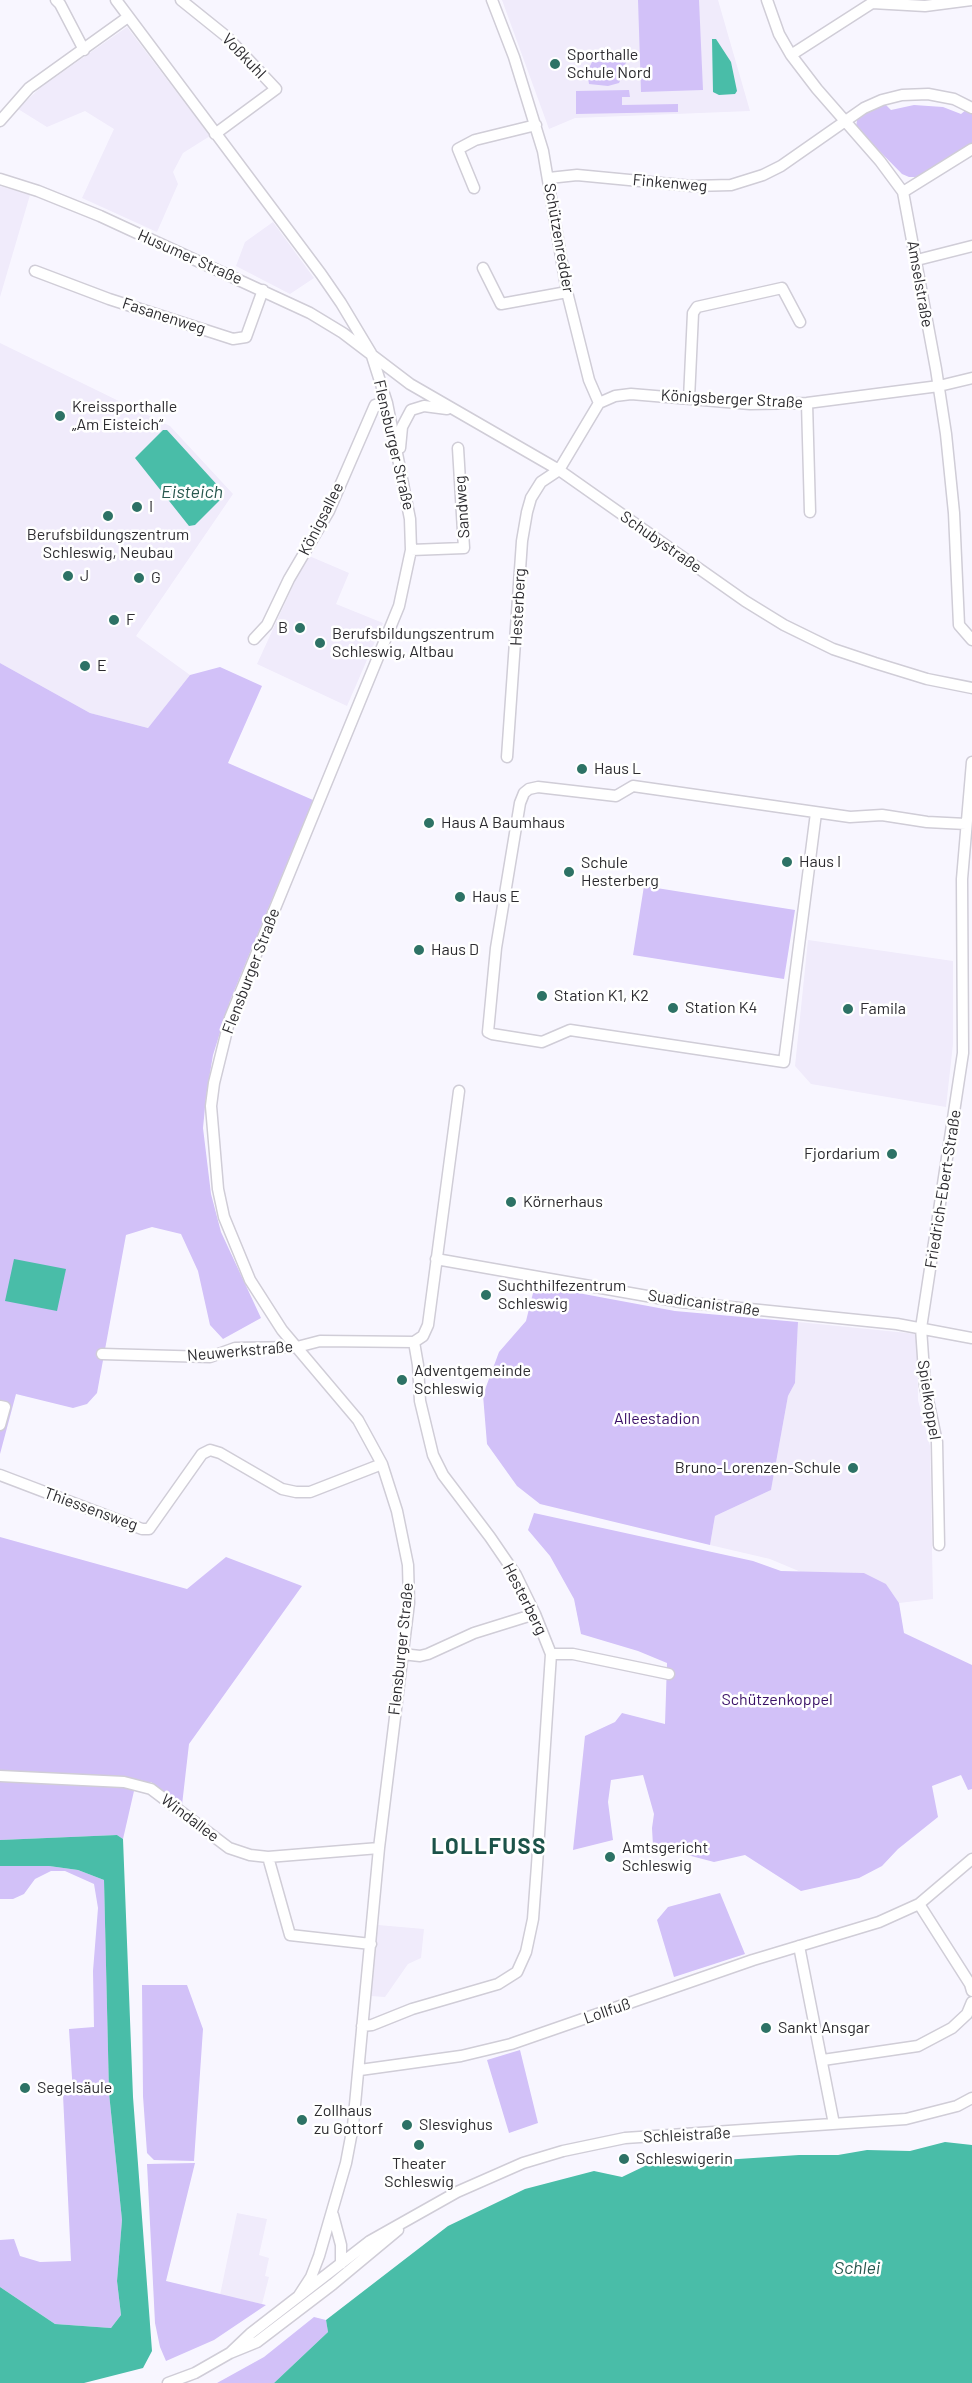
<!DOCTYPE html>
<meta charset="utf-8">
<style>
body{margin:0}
canvas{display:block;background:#f8f6ff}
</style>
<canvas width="972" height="2383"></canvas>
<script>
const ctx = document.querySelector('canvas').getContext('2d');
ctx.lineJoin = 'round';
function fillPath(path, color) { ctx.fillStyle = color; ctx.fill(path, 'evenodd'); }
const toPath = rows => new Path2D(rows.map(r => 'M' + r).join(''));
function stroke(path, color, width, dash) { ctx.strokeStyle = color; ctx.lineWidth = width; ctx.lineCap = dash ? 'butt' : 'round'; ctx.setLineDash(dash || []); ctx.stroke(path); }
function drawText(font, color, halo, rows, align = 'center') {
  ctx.font = font + ' Barlow,sans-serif'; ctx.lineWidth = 5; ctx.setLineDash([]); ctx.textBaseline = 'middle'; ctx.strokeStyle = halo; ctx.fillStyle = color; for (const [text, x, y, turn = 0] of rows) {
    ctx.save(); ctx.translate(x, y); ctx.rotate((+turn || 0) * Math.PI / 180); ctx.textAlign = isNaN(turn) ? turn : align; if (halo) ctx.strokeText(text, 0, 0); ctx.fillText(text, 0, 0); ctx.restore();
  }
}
const built = toPath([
 [502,0,718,0,750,111,575,118,549,129],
 [127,27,210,136,183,153,173,172,178,184,157,232,82,198,114,129,85,111,47,127,18,109,41,87],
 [0,186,30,195,0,297],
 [273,222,314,278,290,294,236,266,245,242],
 [0,343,170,426,233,494,136,636,190,675,148,728,90,713,0,663],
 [307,555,349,573,336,604,383,623,347,706,257,664],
 [808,940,953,961,953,1044,946,1107,811,1084,795,1066],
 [798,1322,917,1334,918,1400,930,1446,933,1599,899,1603,886,1584,864,1573,801,1572,770,1559,710,1545,715,1516,771,1490,788,1396,795,1383],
 [378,1925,424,1929,421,1958,408,1964,385,1997,370,1996],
 [237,2213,267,2219,259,2255,269,2258,265,2276,269,2277,262,2304,220,2295]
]);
const green = toPath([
 [638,0,699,0,703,90,641,92],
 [626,61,624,72,619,83,608,86,589,84,587,72,592,62],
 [629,90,630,97,622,97,622,105,678,104,678,112,576,114,576,91],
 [885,104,891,110,914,105,943,107,961,114,967,109,972,111,972,144,916,177,909,177,902,174,856,127,857,120,865,113],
 [0,663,90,713,148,728,190,675,220,667,262,686,228,763,313,800,230,1001,213,1055,206,1097,203,1128,211,1194,221,1232,261,1318,223,1339,210,1325,198,1271,181,1234,152,1227,126,1235,97,1393,87,1404,73,1408,16,1394,0,1454],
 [644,886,795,910,784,979,633,955],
 [535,1285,675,1311,798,1322,795,1383,788,1396,771,1490,715,1516,710,1545,540,1504,517,1486,487,1444,483,1395,499,1352,526,1321],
 [534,1513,753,1561,781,1571,864,1573,886,1584,899,1603,904,1633,972,1665,972,1789,968,1790,961,1775,932,1786,938,1817,898,1849,882,1866,859,1878,801,1891,745,1855,714,1862,653,1846,652,1828,654,1814,643,1775,611,1780,608,1802,613,1840,573,1850,585,1736,615,1722,622,1713,665,1724,667,1663,638,1651,581,1634,574,1599,550,1556,528,1530],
 [0,1537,187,1589,226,1557,302,1586,189,1744,182,1805,151,1782,134,1791,123,1839,117,1835,0,1840],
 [0,1866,49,1866,78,1870,104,1880,109,2093,122,2220,117,2281,121,2315,111,2328,55,2324,0,2287,0,2240,14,2239,20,2256,40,2262,71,2261,63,2095,73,2094,69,2029,94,2027,93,1971,98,1908,94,1884,65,1871,51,1871,35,1879,24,1894,13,1899,0,1899],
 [720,1893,745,1954,674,1977,657,1920,668,1907],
 [142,1985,187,1985,203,2029,194,2161,154,2160,147,2153,143,2096],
 [520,2050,538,2123,509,2133,487,2060],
 [195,2163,166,2281,266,2305,214,2340,166,2361,160,2347,155,2323,147,2164],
 [314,2317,326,2320,328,2332,274,2383,217,2383,264,2357]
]);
const water = toPath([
 [712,39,716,39,731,62,737,91,735,94,719,95,713,92],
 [163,430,167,430,220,488,223,497,195,525,189,526,135,458],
 [14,1259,66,1269,57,1311,5,1301],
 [117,1835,123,1839,133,2097,152,2351,143,2368,84,2383,0,2383,0,2287,55,2324,111,2328,121,2315,117,2281,122,2220,109,2093,104,1880,78,1870,49,1866,0,1866,0,1840],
 [945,2142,972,2145,972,2383,274,2383,328,2332,326,2320,448,2226,525,2189,594,2171,622,2177,647,2165,799,2155,838,2155,867,2150,910,2151]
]);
const minor = toPath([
 [56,0,60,4,84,50],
 [116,0,321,274,341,303,371,353,387,403,410,519,411,550,399,606,230,1018,214,1083,211,1106,218,1189,224,1217,250,1280,282,1330,358,1420,382,1464,397,1511,408,1565,409,1603,379,1848,353,2126,346,2163,319,2256,311,2277,298,2297],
 [181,0,227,37,276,89,215,134],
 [492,0,514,57,543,151,567,292,589,380,599,403],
 [767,0,779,34,791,55,817,89,880,161,903,192,936,369,946,434,954,513,959,625,972,640],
 [791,55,872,3,925,6,972,0],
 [0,121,29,88,128,17],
 [549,178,577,175,692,186,731,185,763,175,781,166,864,108,882,100,902,95,928,94,954,99,972,108],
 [0,179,38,191,100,216,310,313,343,333,410,384,559,470,745,601,784,625,833,649,875,663,927,679,972,688],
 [474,188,458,149,475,140,536,125],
 [903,192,972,149],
 [917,260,972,246],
 [483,268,501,304,567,292],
 [35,271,109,299,233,339,246,337,263,290],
 [689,399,693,313,697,307,782,288,800,322],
 [599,403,615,396,631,394,750,404,807,403,939,386,972,378],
 [807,403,810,512],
 [400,448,402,427,411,410,424,406,447,409],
 [411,550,464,548,458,448],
 [254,639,267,625,289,579,329,511,375,405,387,403],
 [507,757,522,541,527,512,531,498,541,482,559,470,599,403],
 [816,813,784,1062,570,1030,542,1042,492,1034,488,1032,496,948,520,803,524,793,529,789,538,787,616,796,633,786,850,817,882,815,927,822,966,824],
 [436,1259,681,1302,897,1324,972,1338],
 [102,1354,210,1357,235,1348,297,1347,320,1341,414,1342,423,1336,428,1325,459,1091],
 [0,1406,5,1407,0,1425],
 [0,1475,142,1529,149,1529,202,1454,210,1450,220,1453,282,1489,296,1492,310,1492,382,1464],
 [939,1545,937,1442,925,1386,921,1328,963,1053,962,879,972,762],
 [402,1654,420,1656,428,1654,474,1633,535,1614],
 [551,1654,573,1654,669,1674],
 [0,1776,124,1782,151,1789,229,1848,250,1855,268,1857,379,1848],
 [268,1857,290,1935,371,1944],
 [919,1904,970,1984,972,1991],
 [799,1946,834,2124],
 [362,2026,372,2025,412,2009,498,1984,517,1972,526,1952,533,1919,537,1865,551,1654,535,1614,516,1575,490,1537,443,1475,433,1455,420,1401,418,1365,414,1342],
 [823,2060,918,2046,952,2028,967,2014,972,2002],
 [360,2070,461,2056,511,2044,753,1960,879,1922,919,1904,972,1859],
 [333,2215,341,2245,341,2264],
 [230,2353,250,2334,370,2241,457,2192,523,2163,563,2151,625,2138,906,2119,957,2106,972,2098],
 [168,2383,195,2373,230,2353,257,2342,333,2284,398,2230]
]);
const markers = [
 [555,64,6,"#2d7265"],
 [60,416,6,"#2d7265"],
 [137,507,6,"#2d7265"],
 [108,516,6,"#2d7265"],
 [68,576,6,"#2d7265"],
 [139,578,6,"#2d7265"],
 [114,620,6,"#2d7265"],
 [300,628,6,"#2d7265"],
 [320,643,6,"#2d7265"],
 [85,666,6,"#2d7265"],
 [582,769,6,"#2d7265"],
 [429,823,6,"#2d7265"],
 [787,862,6,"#2d7265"],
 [569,872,6,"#2d7265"],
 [460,897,6,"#2d7265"],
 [419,950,6,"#2d7265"],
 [542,996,6,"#2d7265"],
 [673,1008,6,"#2d7265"],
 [848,1009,6,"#2d7265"],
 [892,1154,6,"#2d7265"],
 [511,1202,6,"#2d7265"],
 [486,1295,6,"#2d7265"],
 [402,1380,6,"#2d7265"],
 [853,1468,6,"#2d7265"],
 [610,1857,6,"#2d7265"],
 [766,2028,6,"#2d7265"],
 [25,2088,6,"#2d7265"],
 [302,2120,6,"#2d7265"],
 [407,2125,6,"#2d7265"],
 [419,2145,6,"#2d7265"],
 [624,2159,6,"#2d7265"]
];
const poiNames = [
 ["Sporthalle",567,55],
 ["Schule Nord",567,73],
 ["Kreissporthalle",72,407],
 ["„Am Eisteich“",72,425],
 ["I",149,507],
 ["Berufsbildungszentrum",108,535,"center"],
 ["Schleswig, Neubau",108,553,"center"],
 ["J",80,576],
 ["G",151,578],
 ["F",126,620],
 ["B",288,628,"right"],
 ["Berufsbildungszentrum",332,634],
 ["Schleswig, Altbau",332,652],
 ["E",97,666],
 ["Haus L",594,769],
 ["Haus A Baumhaus",441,823],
 ["Haus I",799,862],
 ["Schule",581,863],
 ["Hesterberg",581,881],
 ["Haus E",472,897],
 ["Haus D",431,950],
 ["Station K1, K2",554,996],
 ["Station K4",685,1008],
 ["Famila",860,1009],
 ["Fjordarium",880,1154,"right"],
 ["Körnerhaus",523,1202],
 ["Suchthilfezentrum",498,1286],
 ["Schleswig",498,1304],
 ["Adventgemeinde",414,1371],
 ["Schleswig",414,1389],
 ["Bruno-Lorenzen-Schule",841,1468,"right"],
 ["Amtsgericht",622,1848],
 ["Schleswig",622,1866],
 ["Sankt Ansgar",778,2028],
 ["Segelsäule",37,2088],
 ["Zollhaus",314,2111],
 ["zu Gottorf",314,2129],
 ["Slesvighus",419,2125],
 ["Schleswigerin",636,2159],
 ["Theater",419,2164,"center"],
 ["Schleswig",419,2182,"center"]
];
const streetNames = [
 ["Voßkuhl",244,56,46],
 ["Finkenweg",670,183,5],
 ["Schützenredder",559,238,80],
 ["Husumer Straße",190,257,24],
 ["Amselstraße",920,284,80],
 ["Fasanenweg",164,316,18],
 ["Königsberger Straße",732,399,3],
 ["Flensburger Straße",394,445,77],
 ["Sandweg",462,507,-94],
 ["Königsallee",321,519,-63],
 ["Schubystraße",661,542,35],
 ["Hesterberg",518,607,-87],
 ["Flensburger Straße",251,971,-69],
 ["Friedrich-Ebert-Straße",943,1189,-81],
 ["Suadicanistraße",704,1303,8],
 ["Neuwerkstraße",240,1351,-5],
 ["Spielkoppel",929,1400,81],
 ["Thiessensweg",91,1509,20],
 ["Hesterberg",525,1599,63],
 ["Flensburger Straße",401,1649,-84],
 ["Windallee",190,1818,37],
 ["Lollfuß",607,2011,-19],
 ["Schleistraße",687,2135,-3]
];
const parkNames = [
 ["Alleestadion",657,1419],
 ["Schützenkoppel",777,1700]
];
const waterNames = [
 ["Eisteich",192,492],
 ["Schlei",857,2268]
];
const districtNames = [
 ["LOLLFUSS",489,1847]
];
fillPath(built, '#f0ebfb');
fillPath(green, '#d2c1f8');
fillPath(water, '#49bda8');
stroke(minor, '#d0cdd7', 13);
stroke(minor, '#fff', 10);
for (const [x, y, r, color] of markers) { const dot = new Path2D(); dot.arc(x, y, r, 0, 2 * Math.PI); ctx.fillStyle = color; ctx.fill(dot); stroke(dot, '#fff', 2); }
drawText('16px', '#2d2c30', '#fff', poiNames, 'left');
drawText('16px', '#2d2c30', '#fff', streetNames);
drawText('16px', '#3a1067', '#fff', parkNames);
drawText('italic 18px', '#28584f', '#fff', waterNames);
ctx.letterSpacing = '1.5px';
drawText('bold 22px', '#1c5349', '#fff', districtNames);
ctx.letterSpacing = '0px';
</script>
